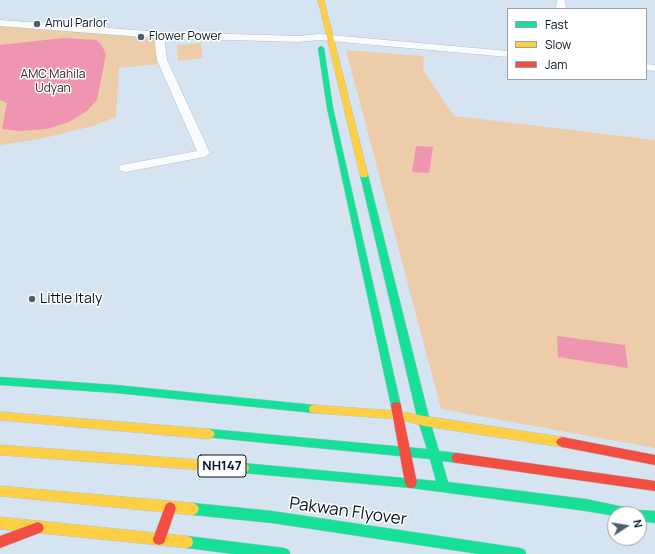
<!DOCTYPE html>
<style>
body{margin:0}
#map{position:relative;width:655px;height:554px;overflow:hidden;background:#d6e4f1;font-family:Manrope,sans-serif}
canvas{display:block}
.legend{position:absolute;left:507px;top:8px;width:140px;height:72px;box-sizing:border-box;background:#fff;border:1px solid #9ba2a7;margin:0;padding:5px 7px;list-style:none;font-size:12px;color:#061624}
.legend li{display:flex;align-items:center;gap:8px;height:20px}
.legend b{width:20px;border:1px solid #9ba2a7}
.north{position:absolute;left:607px;top:506px;width:40px;height:40px;box-sizing:border-box;background:#fff;border:1px solid #9ba2a7;border-radius:50%;rotate:78deg;font-size:11px;font-weight:700;line-height:16px;text-align:center;color:#061624}
.north::after{content:'';display:block;margin:auto;width:14px;height:18px;background:#4f5e6c;clip-path:polygon(50% 0,100% 100%,50% 72%,0 100%)}
</style>
<div id="map">
<canvas width="655" height="554"></canvas>
<ul class="legend">
<li><b style="height:5px;background:#16e098"></b>Fast</li>
<li><b style="height:5px;background:#ffcf43"></b>Slow</li>
<li><b style="height:5px;background:#f24e42"></b>Jam</li>
</ul>
<div class="north">N</div>
</div>
<script>
const ctx = document.querySelector('canvas').getContext('2d');
ctx.lineJoin = 'round';
function fillPath(path, color) { ctx.fillStyle = color; ctx.fill(path, 'evenodd'); }
const toPath = rows => new Path2D(rows.map(r => 'M' + r).join(''));
function stroke(path, color, width, dash) { ctx.strokeStyle = color; ctx.lineWidth = width; ctx.lineCap = dash ? 'butt' : 'round'; ctx.setLineDash(dash || []); ctx.stroke(path); }
function drawText(font, color, halo, rows, align = 'center') {
  ctx.font = font + ' Manrope,sans-serif'; ctx.lineWidth = 3; ctx.setLineDash([]); ctx.textBaseline = 'middle'; ctx.strokeStyle = halo; ctx.fillStyle = color; for (const [text, x, y, turn = 0] of rows) {
    ctx.save(); ctx.translate(x, y); ctx.rotate((+turn || 0) * Math.PI / 180); ctx.textAlign = isNaN(turn) ? turn : align; if (halo) ctx.strokeText(text, 0, 0); ctx.fillText(text, 0, 0); ctx.restore();
  }
}
const green = toPath([
 [0,25,152,36,158,40,160,64,119,68,116,117,93,126,40,139,0,145],
 [201,43,203,58,178,61,177,45],
 [346,50,424,56,423,70,454,116,655,140,655,448,441,409]
]);
const water = toPath([
 [63,38,96,40,101,44,106,54,97,100,87,111,69,122,47,129,20,131,2,129,7,103,0,100,0,45],
 [416,146,433,147,429,173,412,172],
 [557,336,625,345,628,368,558,357]
]);
const street = toPath([
 [557,0,565,0,566,9,556,9,557,0],
 [0,20,162,32,298,36,319,34,508,51,508,57,319,40,298,42,166,38,165,44,167,60,210,153,204,157,126,172,121,171,119,168,121,165,197,151,157,60,155,44,156,38,0,26,0,20],
 [646,64,655,65,655,71,646,70,646,64]
]);
const fast = toPath([
 [321,46,324,48,333,108,401,406,400,409,396,410,392,409,391,406,327,108,318,48,321,46],
 [361,173,367,173,368,175,430,421,439,451,457,453,461,454,463,458,461,462,457,463,442,461,448,482,586,499,638,510,655,511,655,523,639,521,639,514,615,514,615,516,586,511,411,488,243,473,239,472,237,468,239,464,243,463,436,481,430,459,205,437,203,434,205,431,209,429,427,449,418,421,360,175,361,173],
 [0,377,116,385,314,405,318,406,319,409,318,412,314,413,116,393,0,385,0,377],
 [193,503,272,511,520,548,525,550,526,554,479,554,272,523,193,515,189,513,187,509,189,505,193,503],
 [187,536,284,548,289,550,290,554,234,554,187,548,182,546,181,542,182,538,187,536]
]);
const slow = toPath([
 [318,0,324,0,368,175,367,177,361,177,360,175,318,0],
 [314,405,398,411,424,416,562,437,566,439,568,442,566,445,562,447,424,426,398,419,314,413,310,412,309,409,310,406,314,405],
 [0,412,209,429,213,431,215,434,213,437,209,439,0,420,0,412],
 [0,445,243,463,247,464,249,468,247,472,243,473,0,455,0,445],
 [0,486,193,503,197,505,199,509,197,513,193,515,0,496,0,486],
 [0,517,187,536,192,538,193,542,192,546,187,548,0,529,0,517]
]);
const jam = toPath([
 [396,402,400,403,401,406,417,483,415,487,411,488,407,487,405,483,391,406,392,403,396,402],
 [562,437,655,455,655,465,562,447,558,445,556,442,558,439,562,437],
 [457,453,655,481,655,491,457,463,453,462,451,458,453,454,457,453],
 [170,502,174,504,176,508,164,543,159,545,154,543,153,539,166,504,170,502],
 [38,522,42,524,44,528,42,532,0,548,0,536,38,522]
]);
const markers = [
 [37,24,4,"#4f5e6c"],
 [141,37,4,"#4f5e6c"],
 [32,299,4,"#4f5e6c"]
];
const farPoinames = [
 ["Amul Parlor",45,24],
 ["Flower Power",149,37]
];
const farParknames = [
 ["AMC Mahila",53,75],
 ["Udyan",53,89]
];
const shields = [
 [222,466,48]
];
const shieldNames = [
 ["NH147",222,466]
];
const poiNames = [
 ["Little Italy",40,299]
];
const nearStreetnames = [
 ["Pakwan Flyover",348,512,8]
];
fillPath(green, '#edcca9');
fillPath(water, '#ef95b1');
stroke(street, '#b1c0cd', 1);
stroke(fast, '#b1c0cd', 1);
stroke(slow, '#b1c0cd', 1);
stroke(jam, '#b1c0cd', 1);
fillPath(street, '#f9fbfd');
fillPath(fast, '#16e098');
fillPath(slow, '#ffcf43');
fillPath(jam, '#f24e42');
for (const [x, y, r, color] of markers) { const dot = new Path2D(); dot.arc(x, y, r, 0, 2 * Math.PI); ctx.fillStyle = color; ctx.fill(dot); stroke(dot, '#fff', 1.5); }
drawText('12px', '#061624', '#fff', farPoinames, 'left');
drawText('12px', '#392715', '#fff', farParknames);
for (const [x, y, w] of shields) { const box = new Path2D(); box.roundRect(x - w / 2, y - 11, w, 22, 3); ctx.fillStyle = '#fff'; ctx.fill(box); stroke(box, '#061624', 1); }
drawText('bold 13px', '#061624', null, shieldNames);
drawText('14px', '#061624', '#fff', poiNames, 'left');
drawText('17px', '#061624', '#fff', nearStreetnames);
</script>
